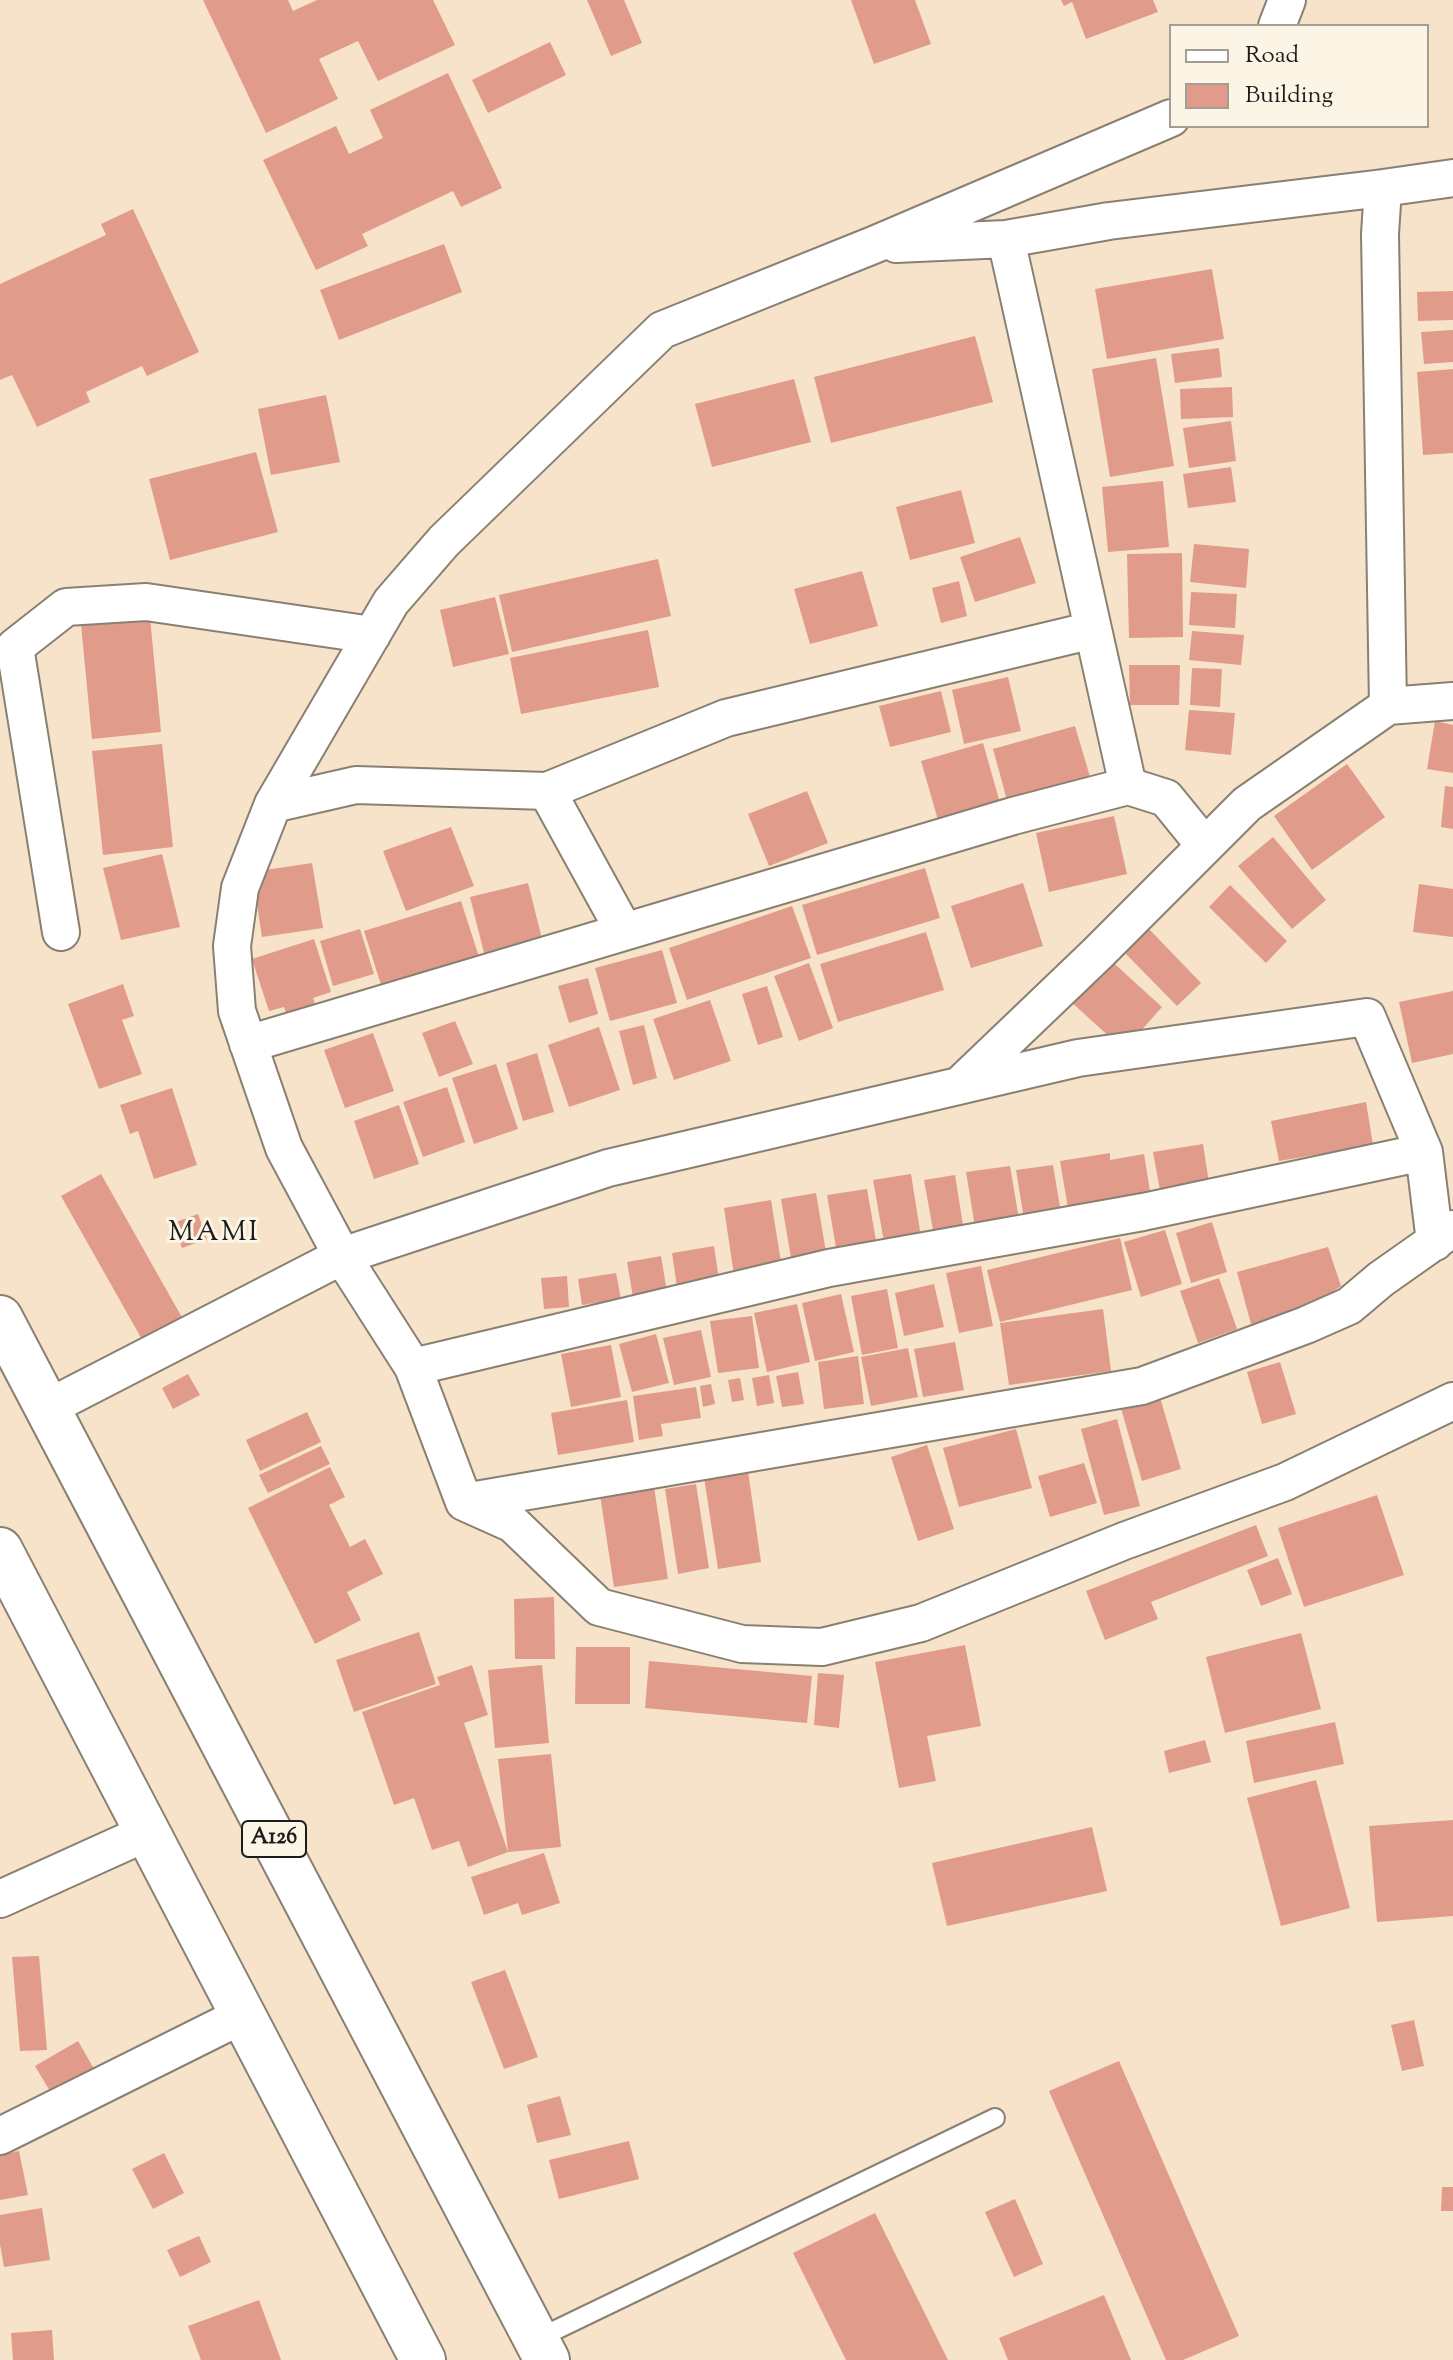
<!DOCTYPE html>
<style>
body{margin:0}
#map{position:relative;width:1453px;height:2360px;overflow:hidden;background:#f6e3c9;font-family:"Sorts Mill Goudy",serif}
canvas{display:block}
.legend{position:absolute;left:1169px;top:24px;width:260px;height:104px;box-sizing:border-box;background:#fcf5e5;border:2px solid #a29e95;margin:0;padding:10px 14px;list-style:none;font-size:24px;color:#1c1c1c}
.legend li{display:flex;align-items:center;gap:16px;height:40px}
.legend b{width:40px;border:2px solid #a29e95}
</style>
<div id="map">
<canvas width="1453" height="2360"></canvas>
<ul class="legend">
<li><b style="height:10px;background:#fff"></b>Road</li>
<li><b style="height:22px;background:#e19b8a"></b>Building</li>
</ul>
</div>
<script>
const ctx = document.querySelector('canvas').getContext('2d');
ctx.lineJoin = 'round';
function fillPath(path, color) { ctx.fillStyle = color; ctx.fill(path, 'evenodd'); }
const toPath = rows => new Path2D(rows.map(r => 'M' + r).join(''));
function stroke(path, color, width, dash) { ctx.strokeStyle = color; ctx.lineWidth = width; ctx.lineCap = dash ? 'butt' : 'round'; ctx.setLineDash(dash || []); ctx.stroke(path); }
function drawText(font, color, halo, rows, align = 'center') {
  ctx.font = font + ' "Sorts Mill Goudy",serif'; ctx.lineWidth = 6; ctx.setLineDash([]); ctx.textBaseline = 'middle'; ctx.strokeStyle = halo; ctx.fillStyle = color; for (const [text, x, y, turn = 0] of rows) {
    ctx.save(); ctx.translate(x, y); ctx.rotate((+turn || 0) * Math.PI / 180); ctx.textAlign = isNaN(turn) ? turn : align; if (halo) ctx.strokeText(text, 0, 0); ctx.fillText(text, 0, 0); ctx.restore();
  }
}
const building = toPath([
 [203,0,288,0,293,11,317,0,433,0,455,45,378,81,358,41,319,59,338,99,266,133],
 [587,0,624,0,642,43,611,56],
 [851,0,915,0,931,44,874,64],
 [1061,0,1153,0,1158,12,1086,39,1072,2,1064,6],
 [550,42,566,75,488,113,472,80],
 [448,73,502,188,461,207,453,191,362,234,368,246,316,270,263,160,336,126,349,154,383,138,370,110],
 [133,209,199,352,147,376,142,366,86,392,90,402,37,427,12,375,0,380,0,284,106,235,101,224],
 [444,244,462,292,339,340,320,290],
 [1212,269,1224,339,1107,359,1095,289],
 [1453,291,1453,320,1418,321,1417,292],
 [1453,330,1453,362,1424,364,1421,332],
 [975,336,993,402,831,443,814,377],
 [1219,348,1222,377,1175,383,1171,354],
 [1156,358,1174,466,1110,477,1092,369],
 [1453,369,1453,453,1423,455,1417,372],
 [794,379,811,442,712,467,695,404],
 [1232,387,1233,417,1181,419,1180,389],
 [326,395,340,462,271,475,258,409],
 [1231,421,1236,461,1189,468,1183,428],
 [256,452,278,532,170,560,149,479],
 [1231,467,1236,502,1188,508,1183,474],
 [1163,481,1169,547,1108,552,1102,487],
 [961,490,975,543,910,560,896,507],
 [1020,537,1036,583,975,602,960,557],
 [1194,544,1249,549,1246,588,1190,582],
 [1182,553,1183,637,1129,638,1127,554],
 [658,559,671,616,512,652,499,595],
 [862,571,878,626,810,644,794,589],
 [959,581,967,616,941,623,932,588],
 [1191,592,1237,594,1235,628,1189,625],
 [495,597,509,654,453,667,440,610],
 [149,607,161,732,92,739,80,614],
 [648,630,659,687,521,714,510,658],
 [1192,631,1244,635,1241,665,1189,660],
 [1129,665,1180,665,1179,705,1130,705],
 [1192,668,1222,669,1220,707,1190,705],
 [1008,677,1021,731,964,744,952,690],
 [941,691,951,732,890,747,879,706],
 [1189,710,1235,713,1231,755,1185,750],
 [1435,721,1453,725,1453,773,1427,769],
 [1075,726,1093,787,1010,811,993,749],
 [983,743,1000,803,938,820,921,761],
 [162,744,173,847,103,855,92,751],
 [1347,764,1385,817,1312,870,1274,816],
 [1445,786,1453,787,1453,829,1441,827],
 [807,791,828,843,769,866,748,814],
 [1114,816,1127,874,1049,892,1036,833],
 [451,827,474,886,406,911,383,851],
 [1273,837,1326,900,1292,929,1238,866],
 [162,854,180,927,121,940,103,868],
 [312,863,323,928,262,937,252,872],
 [925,868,940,918,817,955,802,905],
 [528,883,543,943,485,957,470,897],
 [1023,883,1043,946,971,968,951,906],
 [1419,884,1453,889,1453,937,1413,932],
 [1230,885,1287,941,1266,963,1209,907],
 [461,901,479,957,382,988,364,931],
 [792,906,811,958,687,1000,669,948],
 [360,929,374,974,333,986,320,941],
 [1149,929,1201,983,1177,1006,1125,953],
 [926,932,944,990,838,1022,820,964],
 [314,939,331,992,313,998,316,1007,287,1016,284,1007,269,1011,252,959],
 [662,950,677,1003,610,1021,595,968],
 [1107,957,1162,1007,1124,1050,1069,1000],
 [809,963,833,1028,799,1041,774,976],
 [588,978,598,1014,569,1023,558,986],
 [123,984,134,1016,122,1020,142,1074,99,1089,68,1004],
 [767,986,783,1037,758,1045,742,994],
 [1453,991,1453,1054,1412,1063,1399,1002],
 [710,1000,731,1061,674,1080,653,1019],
 [455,1021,473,1064,439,1077,422,1033],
 [644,1025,657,1078,633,1085,619,1031],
 [599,1027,620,1090,569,1107,548,1045],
 [373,1033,394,1091,345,1108,324,1050],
 [537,1053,554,1112,523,1121,506,1063],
 [496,1064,518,1129,474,1144,452,1078],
 [447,1087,465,1142,423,1157,403,1102],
 [172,1088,197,1165,154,1179,138,1131,130,1134,120,1105],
 [1366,1102,1373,1145,1279,1161,1271,1121],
 [399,1105,419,1164,374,1179,354,1121],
 [1203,1144,1209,1183,1160,1190,1153,1152],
 [1110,1153,1110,1160,1144,1154,1151,1197,1069,1214,1060,1161],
 [1053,1165,1062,1219,1025,1225,1016,1170],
 [1010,1166,1020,1225,976,1233,966,1172],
 [101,1174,184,1321,144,1343,61,1196],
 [911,1174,921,1237,884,1242,873,1180],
 [955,1175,963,1225,933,1230,924,1180],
 [867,1189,878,1252,838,1259,827,1195],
 [816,1193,827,1258,792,1264,781,1199],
 [771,1200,783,1274,735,1282,724,1208],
 [198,1214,207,1239,182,1248,173,1223],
 [1212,1222,1227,1272,1191,1283,1176,1233],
 [1165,1230,1182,1284,1141,1297,1124,1242],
 [1120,1238,1132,1290,1000,1322,987,1270],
 [714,1246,719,1280,677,1287,672,1253],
 [1328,1247,1341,1286,1309,1308,1251,1324,1237,1272],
 [661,1256,667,1292,633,1297,627,1262],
 [981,1266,993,1326,959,1333,946,1273],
 [616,1273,621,1299,582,1305,578,1279],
 [567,1276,569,1307,544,1309,541,1278],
 [1219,1278,1237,1329,1198,1343,1180,1291],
 [934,1284,944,1327,904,1336,895,1293],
 [887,1289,898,1348,862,1355,851,1296],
 [841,1294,854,1352,815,1361,802,1303],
 [797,1304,810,1362,767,1372,754,1313],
 [1103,1309,1111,1371,1009,1385,1000,1323],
 [752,1316,759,1368,718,1373,710,1321],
 [701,1330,711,1377,674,1385,663,1338],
 [656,1334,669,1383,632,1392,619,1344],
 [955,1342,964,1390,923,1397,914,1349],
 [611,1345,621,1397,571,1407,561,1354],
 [908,1348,918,1397,871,1406,861,1357],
 [858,1356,864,1404,824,1409,818,1362],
 [1280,1362,1296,1414,1262,1424,1247,1372],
 [798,1372,804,1404,782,1407,776,1376],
 [188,1374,200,1395,173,1409,162,1388],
 [769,1375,774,1403,757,1406,752,1378],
 [740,1378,744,1400,732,1402,728,1380],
 [711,1384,715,1404,703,1407,700,1386],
 [696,1387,701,1418,661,1424,663,1436,639,1440,633,1396],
 [1159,1394,1181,1469,1142,1481,1120,1405],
 [627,1400,634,1442,558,1455,551,1413],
 [307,1412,321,1442,260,1471,246,1440],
 [1117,1419,1140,1506,1104,1515,1081,1429],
 [1016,1429,1032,1488,959,1507,943,1448],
 [927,1445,954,1529,918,1541,891,1457],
 [321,1446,330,1464,268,1493,259,1475],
 [1084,1463,1097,1503,1050,1517,1038,1476],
 [330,1467,345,1497,329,1505,350,1547,365,1539,383,1574,347,1592,361,1620,315,1644,248,1508],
 [748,1471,761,1562,718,1569,704,1477],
 [696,1484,709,1568,678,1574,665,1489],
 [654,1487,668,1579,614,1587,600,1495],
 [1377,1495,1404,1575,1304,1607,1278,1528],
 [1256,1525,1268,1556,1151,1602,1158,1619,1105,1640,1086,1591],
 [1278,1558,1292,1594,1261,1606,1247,1570],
 [554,1597,555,1659,515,1659,514,1599],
 [419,1632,436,1684,354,1712,336,1660],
 [1301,1633,1321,1709,1225,1733,1206,1657],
 [965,1645,981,1726,927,1736,936,1781,899,1788,875,1662],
 [576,1647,630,1647,630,1704,575,1704],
 [649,1661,812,1676,807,1723,645,1708],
 [472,1665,488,1715,464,1723,508,1852,498,1759,551,1754,561,1847,508,1852,468,1867,459,1841,432,1850,414,1798,394,1805,362,1712,440,1685,437,1677],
 [542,1665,549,1743,495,1748,488,1670],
 [818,1673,844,1675,839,1728,814,1725],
 [1335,1722,1344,1764,1254,1783,1246,1741],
 [1205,1740,1211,1762,1169,1773,1164,1751],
 [1316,1780,1350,1908,1281,1926,1247,1798],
 [1453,1820,1453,1916,1377,1922,1369,1826],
 [1092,1827,1107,1891,947,1926,932,1863],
 [544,1853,560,1903,522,1915,518,1903,484,1915,471,1877],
 [39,1956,47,2050,20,2051,12,1957],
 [505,1970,538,2057,504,2069,471,1982],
 [1414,2020,1424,2066,1402,2071,1391,2025],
 [78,2041,97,2074,54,2098,35,2066],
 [1119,2061,1239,2336,1183,2360,1166,2360,1049,2091],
 [560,2096,571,2135,537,2143,527,2105],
 [629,2141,639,2179,559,2199,549,2160],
 [19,2151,28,2195,0,2200,0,2155],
 [164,2153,184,2193,153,2209,132,2169],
 [1442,2187,1453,2187,1453,2211,1441,2211],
 [1015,2199,1043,2264,1014,2277,985,2212],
 [42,2208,50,2260,4,2267,0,2244,0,2215],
 [875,2213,948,2360,846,2360,793,2253],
 [199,2236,211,2262,180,2277,167,2250],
 [1104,2295,1131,2360,1008,2360,999,2338],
 [259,2300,281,2360,201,2360,188,2326],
 [52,2330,54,2360,13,2360,11,2333]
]);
const service = toPath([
 [537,2339,995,2118]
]);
const minor = toPath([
 [1277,26,1287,0],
 [1171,118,876,244,662,330,444,541,391,602,273,804,240,888,232,946,237,1011,284,1148,342,1256,413,1367,464,1502,513,1524,599,1607,742,1644,822,1647,921,1623,1124,1541,1285,1482,1453,1401],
 [1006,239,1128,786],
 [896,244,1006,239,1109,221,1383,188],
 [1388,706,1380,234,1383,188,1453,178],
 [547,791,624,931],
 [273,804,356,785,547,791,726,718,1093,630],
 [61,932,15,647,66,607,146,602,372,635],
 [248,1044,1013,816,1128,786,1166,798,1205,846],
 [960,1085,1098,953,1247,804,1388,706,1453,701],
 [413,1367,829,1268,1143,1212,1424,1152],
 [47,1408,342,1256,608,1168,1078,1058,1367,1017,1424,1152,1435,1242],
 [464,1502,1142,1386,1306,1325,1349,1306,1381,1279,1452,1229],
 [0,1899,148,1832],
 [0,2136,243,2015]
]);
const trunk = toPath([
 [0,1318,547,2360],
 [0,1550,423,2360]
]);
const shields = [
 [274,1839,64]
];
const shieldNames = [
 ["A126",274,1839]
];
const quarterNames = [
 ["MAMI",214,1235]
];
fillPath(building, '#e19b8a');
stroke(service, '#898072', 22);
stroke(minor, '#898072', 40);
stroke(trunk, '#898072', 48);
stroke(service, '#fff', 18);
stroke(minor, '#fff', 36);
stroke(trunk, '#fff', 44);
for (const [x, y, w] of shields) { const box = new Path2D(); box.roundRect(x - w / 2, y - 18, w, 36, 6); ctx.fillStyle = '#fcf5e5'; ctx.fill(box); stroke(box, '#1c1c1c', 2); }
drawText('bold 22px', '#1c1c1c', null, shieldNames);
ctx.letterSpacing = '2px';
drawText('28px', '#1c1c1c', '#fcf5e5', quarterNames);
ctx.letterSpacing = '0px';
</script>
